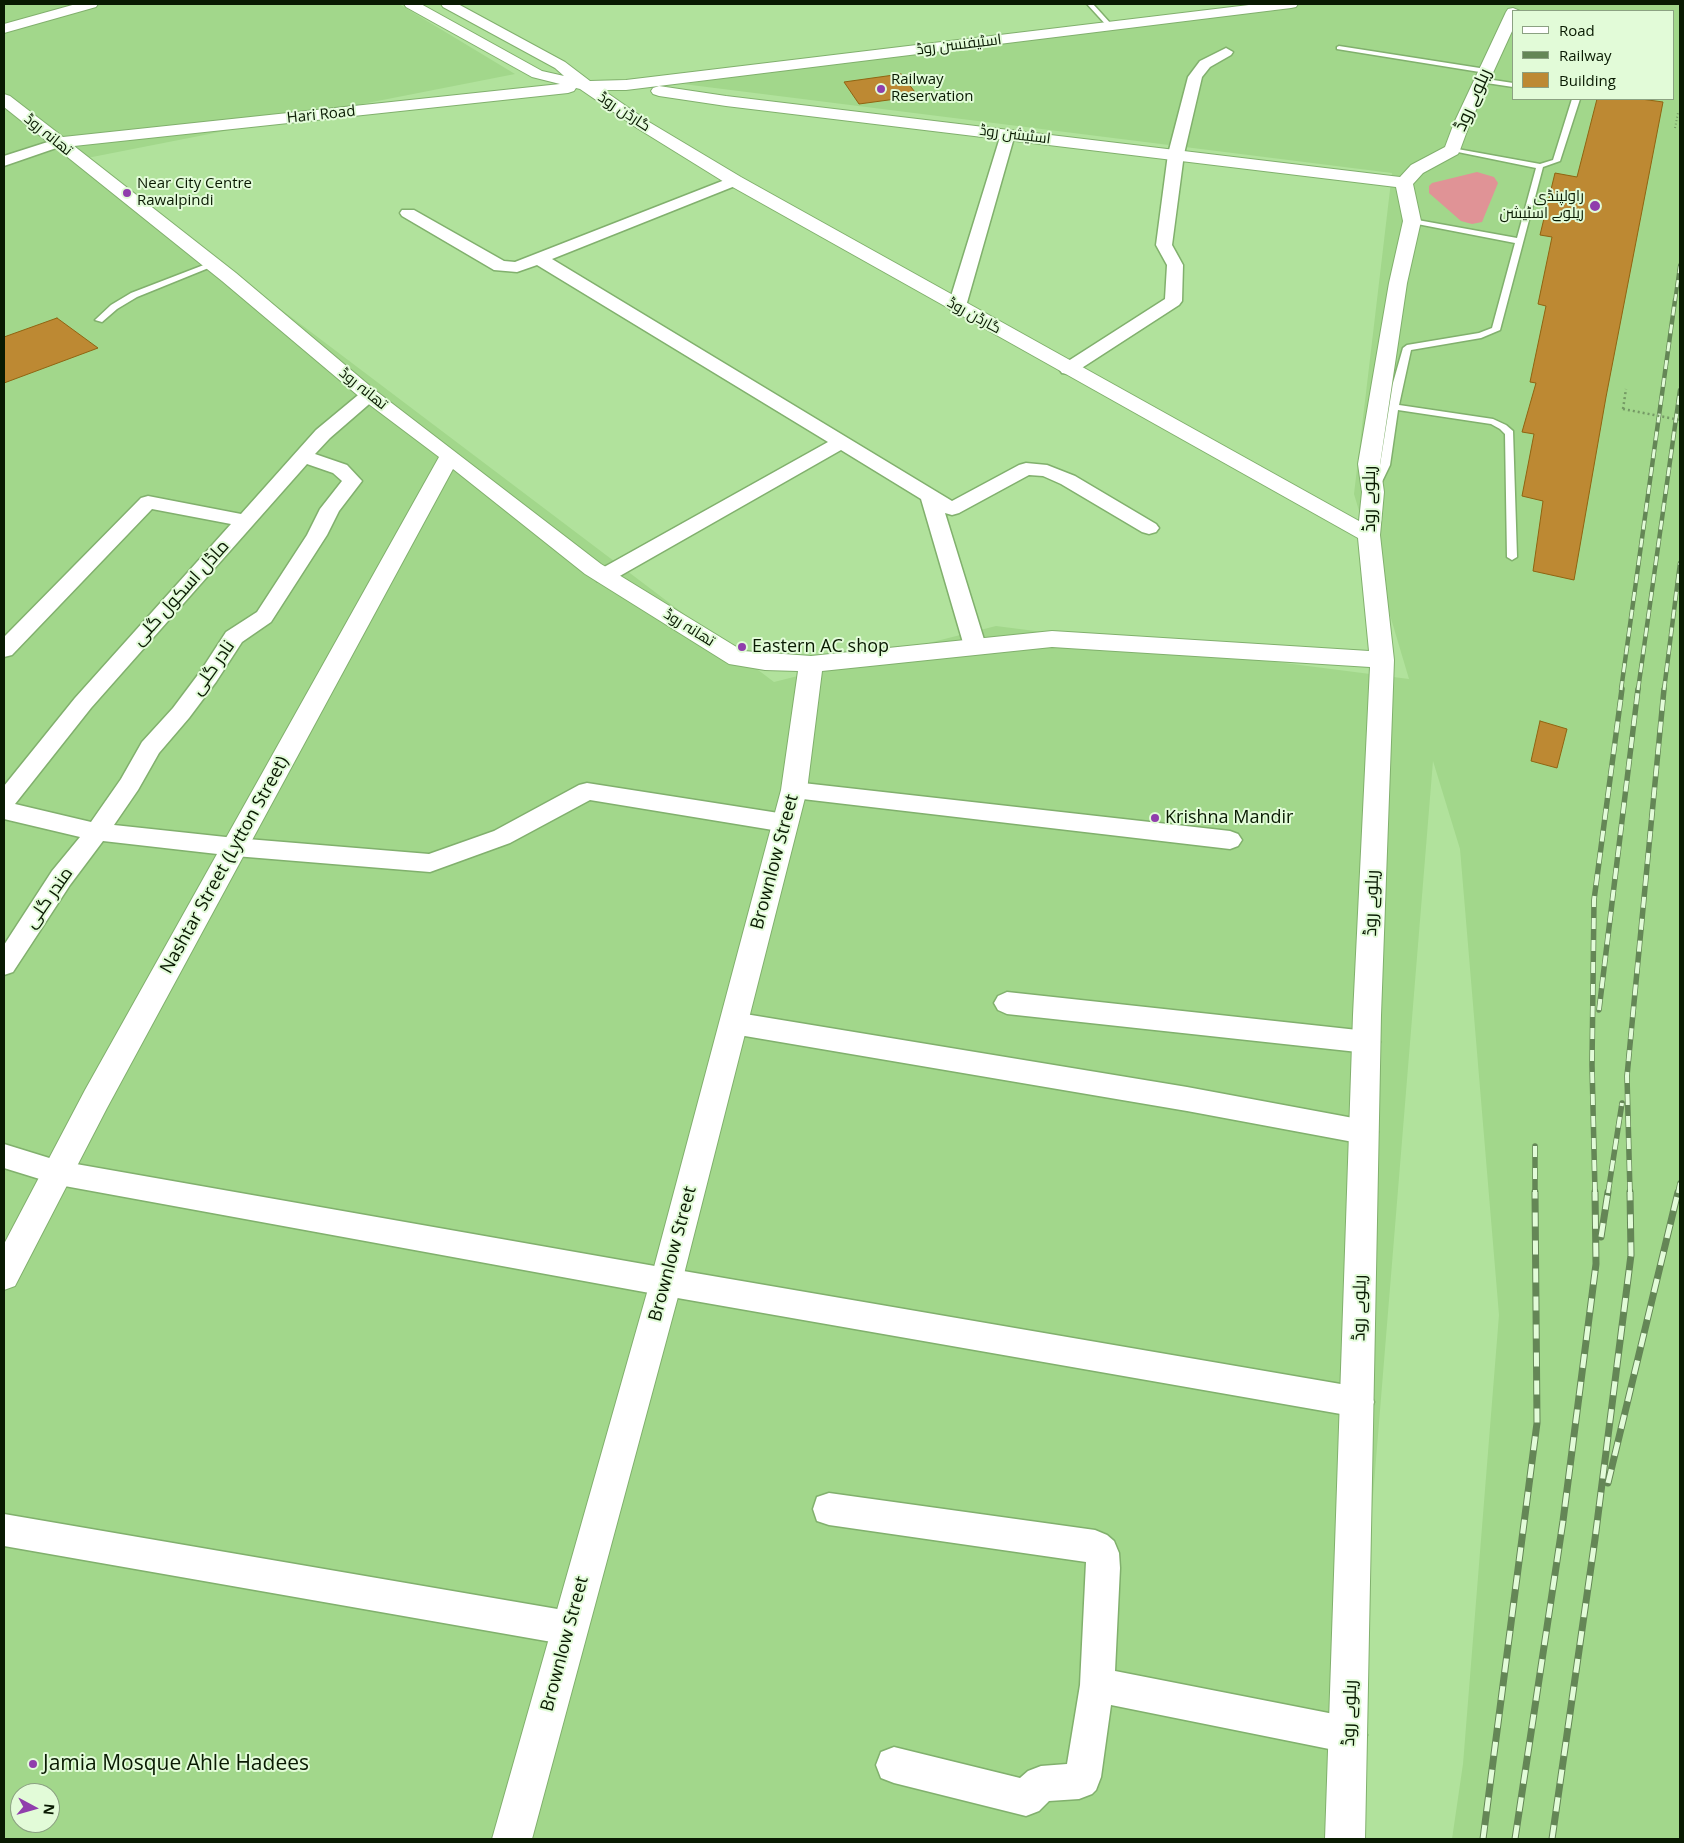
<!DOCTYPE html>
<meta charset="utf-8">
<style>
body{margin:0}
#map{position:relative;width:1684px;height:1843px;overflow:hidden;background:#b1e29c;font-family:"Open Sans",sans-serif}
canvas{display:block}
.frame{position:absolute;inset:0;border:5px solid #091a02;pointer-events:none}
.legend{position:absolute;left:1512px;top:10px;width:162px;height:90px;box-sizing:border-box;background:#e2fbd8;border:1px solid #8ba182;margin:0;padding:6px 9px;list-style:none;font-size:15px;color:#091a02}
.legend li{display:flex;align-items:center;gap:10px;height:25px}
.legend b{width:25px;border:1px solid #8ba182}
.north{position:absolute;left:10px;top:1783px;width:50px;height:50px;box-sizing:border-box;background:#e2fbd8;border:1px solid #8ba182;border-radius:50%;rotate:96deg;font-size:14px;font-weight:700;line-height:20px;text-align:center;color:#091a02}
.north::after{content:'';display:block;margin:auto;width:18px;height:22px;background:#903eac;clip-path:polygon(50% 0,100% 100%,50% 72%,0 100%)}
</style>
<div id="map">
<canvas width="1684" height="1843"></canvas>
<div class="frame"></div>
<ul class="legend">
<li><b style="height:6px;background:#fff"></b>Road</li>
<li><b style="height:6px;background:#648656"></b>Railway</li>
<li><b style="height:14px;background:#bd8933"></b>Building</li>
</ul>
<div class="north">N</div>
</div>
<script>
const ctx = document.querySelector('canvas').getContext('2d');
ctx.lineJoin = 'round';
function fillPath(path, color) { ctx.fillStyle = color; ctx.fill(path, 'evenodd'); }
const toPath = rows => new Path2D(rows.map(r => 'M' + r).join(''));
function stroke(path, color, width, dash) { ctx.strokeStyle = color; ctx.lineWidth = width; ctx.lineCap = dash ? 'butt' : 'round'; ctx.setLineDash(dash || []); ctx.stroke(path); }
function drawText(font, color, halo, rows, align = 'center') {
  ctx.font = font + ' "Open Sans",Cairo,sans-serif'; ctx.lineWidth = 4; ctx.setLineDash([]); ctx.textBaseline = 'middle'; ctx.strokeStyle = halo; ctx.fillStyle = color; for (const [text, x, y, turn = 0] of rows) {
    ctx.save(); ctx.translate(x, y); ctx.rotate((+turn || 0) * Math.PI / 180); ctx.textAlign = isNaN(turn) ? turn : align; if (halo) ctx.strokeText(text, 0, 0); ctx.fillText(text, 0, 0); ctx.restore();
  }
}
const built = toPath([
 [4,4,399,4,515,74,82,159,774,682,996,626,1409,679,1354,494,1392,173,683,84,1269,4,1680,4,1680,1839,1452,1839,1463,1764,1499,1315,1460,849,1433,761,1345,1839,4,1839],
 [1513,11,1673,11,1673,99,1513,99],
 [20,1793,50,1793,50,1823,20,1823]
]);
const green = toPath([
 [1477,172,1494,177,1498,183,1482,222,1472,224,1461,221,1429,193,1429,186,1432,183]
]);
const building = toPath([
 [901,74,918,96,859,104,844,82,901,74],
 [1597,99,1641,99,1663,102,1606,397,1574,580,1533,571,1543,501,1522,496,1534,434,1522,432,1536,383,1530,382,1546,306,1538,304,1552,237,1540,235,1555,173,1577,177,1597,99],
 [57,318,98,348,4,383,4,337,57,318],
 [1540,721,1567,729,1557,768,1531,761,1540,721]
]);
const pathFar1 = toPath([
 [1675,128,1678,113,1680,113]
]);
const path = toPath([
 [1623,409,1626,389]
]);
const lane = toPath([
 [1087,4,1093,4,1112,25,1112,27,1108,27,1087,4],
 [1339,46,1486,69,1490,71,1486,73,1337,49,1337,47,1339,46],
 [1480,78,1513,83,1513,87,1480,82,1480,78],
 [1572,99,1580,99,1560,161,1543,167,1500,330,1481,338,1411,350,1399,405,1493,419,1506,425,1513,431,1517,557,1512,560,1507,557,1505,434,1500,429,1491,424,1398,410,1390,465,1378,490,1372,490,1370,488,1380,465,1393,383,1403,348,1407,345,1479,333,1492,328,1515,243,1412,223,1408,221,1412,219,1517,238,1536,168,1448,150,1452,148,1540,164,1553,160,1572,99],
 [209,263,216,265,137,297,117,309,102,322,95,320,111,305,131,293,209,263]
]);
const street = toPath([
 [1226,48,1233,52,1231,55,1210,67,1202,77,1184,154,1172,245,1183,265,1182,301,1179,305,1074,373,1068,374,1062,373,1059,369,1062,365,1165,299,1167,265,1156,245,1168,154,1188,77,1200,61,1226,48],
 [1008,130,1013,131,1015,134,966,306,963,310,957,311,951,310,948,306,1001,134,1003,131,1008,130],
 [57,139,62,140,64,143,62,146,4,166,4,156,57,139],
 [735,176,740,178,743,181,740,184,552,259,952,501,1019,465,1026,463,1047,465,1075,476,1156,524,1159,528,1156,532,1149,534,1142,532,1061,484,1043,476,1029,475,959,513,952,515,945,513,986,646,983,651,975,653,967,651,964,646,921,499,841,450,611,581,604,583,597,581,594,576,597,571,828,442,537,265,517,272,494,270,402,216,400,213,402,210,414,210,504,261,515,262,735,176],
 [369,390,375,391,378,395,375,399,330,438,315,454,347,465,362,481,339,511,327,535,271,622,242,642,216,682,189,718,159,753,138,790,114,825,235,838,429,854,494,831,579,785,587,783,785,814,793,817,797,823,793,829,785,832,590,800,510,843,430,872,235,856,103,841,70,885,13,972,4,975,4,945,52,871,80,837,4,819,4,786,75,698,231,524,152,509,12,655,4,657,4,637,141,498,148,496,241,514,316,430,363,391,369,390],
 [307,464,333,473,342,481,320,509,307,535,257,612,226,632,200,672,173,708,142,742,121,779,91,822,15,804,91,708,307,464],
 [794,782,1230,831,1238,834,1242,840,1238,846,1230,849,794,798,786,796,782,790,786,784,794,782],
 [1007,992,1367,1031,1376,1034,1380,1042,1376,1050,1367,1053,1007,1014,998,1010,994,1003,998,996,1007,992],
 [733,1012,1187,1087,1364,1120,1374,1124,1378,1132,1374,1140,1364,1144,1187,1111,733,1034,724,1031,720,1023,724,1015,733,1012],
 [4,1144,59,1161,666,1268,1358,1387,1369,1391,1374,1402,1369,1413,1358,1417,666,1296,59,1185,4,1168,4,1144],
 [829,1493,1095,1530,1107,1535,1114,1541,1119,1553,1120,1568,1115,1671,1349,1717,1362,1722,1367,1735,1362,1748,1349,1753,1111,1705,1101,1777,1096,1790,1092,1794,1079,1799,1049,1801,1039,1811,1026,1816,894,1783,881,1778,876,1765,881,1752,894,1747,1020,1778,1028,1771,1041,1766,1067,1764,1080,1685,1086,1562,829,1525,817,1521,813,1509,817,1497,829,1493],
 [4,1514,569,1611,581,1616,586,1628,581,1640,569,1645,4,1546,4,1514]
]);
const secondary = toPath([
 [76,4,98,4,96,7,4,33,4,24,76,4],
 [404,4,421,4,542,71,564,76,555,68,443,7,441,4,458,4,565,62,590,81,626,80,1257,4,1298,4,1296,7,1291,8,626,90,603,90,649,122,741,177,1359,521,1362,492,1358,464,1389,283,1403,221,1396,187,726,106,659,96,653,94,651,91,653,88,659,86,726,96,1400,177,1411,165,1445,147,1454,123,1506,12,1508,9,1513,8,1520,11,1513,11,1513,29,1470,123,1460,150,1458,154,1423,173,1413,184,1421,221,1407,283,1380,464,1384,492,1380,535,1394,660,1381,1015,1365,1839,1325,1839,1353,1015,1370,667,1052,647,822,671,807,790,682,1282,532,1839,492,1839,650,1282,781,790,798,671,765,670,729,664,585,574,453,469,107,1108,15,1286,4,1290,4,1244,85,1090,439,457,362,399,222,281,55,147,51,147,49,143,4,107,4,94,10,96,63,137,560,84,532,77,406,7,404,4],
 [576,88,580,89,637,128,729,185,1358,538,1369,651,1052,631,811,656,743,651,601,564,376,391,236,273,74,146,568,93,574,91,576,88]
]);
const railFar3 = toPath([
 [1675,301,1680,265]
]);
const railFar2 = toPath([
 [1621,690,1675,300],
 [1638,690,1680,390],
 [1664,690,1680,563]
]);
const railFar1 = toPath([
 [1599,1010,1638,689],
 [1535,1146,1535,1193],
 [1595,1193,1592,1065,1594,900,1622,689],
 [1608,1193,1622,1103],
 [1630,1193,1627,1076,1664,689],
 [1678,1193,1680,1183]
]);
const rail = toPath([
 [1601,1237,1608,1192],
 [1608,1483,1678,1192],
 [1483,1839,1537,1423,1535,1192],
 [1515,1839,1563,1521,1596,1264,1595,1192],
 [1552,1839,1595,1539,1631,1255,1630,1192]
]);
const pathBridge = toPath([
 [1623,409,1680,420]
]);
const markers = [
 [881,89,5,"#903eac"],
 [127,193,5,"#903eac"],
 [1595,206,6,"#903eac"],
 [742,647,5,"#903eac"],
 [1155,818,5,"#903eac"],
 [33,1764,5,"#903eac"]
];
const farStreetnames = [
 ["اسٹیفنسن روڈ",959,45,-7],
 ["گارڈن روڈ",624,112,33],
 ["Hari Road",321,115,-6],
 ["تھانہ روڈ",48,135,39],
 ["اسٹیشن روڈ",1015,135,7],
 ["گارڈن روڈ",974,316,29],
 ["تھانہ روڈ",363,389,39],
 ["تھانہ روڈ",689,628,32]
];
const farPoinames = [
 ["Railway",891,80],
 ["Reservation",891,97],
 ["Near City Centre",137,184],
 ["Rawalpindi",137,201],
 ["راولپنڈی",1584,197,"right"],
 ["ریلوے اسٹیشن",1584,214,"right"]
];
const streetNames = [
 ["ریلوے روڈ",1473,100,-66],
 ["ریلوے روڈ",1370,499,-90],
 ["ماڈل اسکول گلی",181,593,-48],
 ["نادر گلی",213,668,-55],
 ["Brownlow Street",775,862,-75],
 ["Nashtar Street (Lytton Street)",225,865,-61],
 ["مندر گلی",49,898,-55],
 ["ریلوے روڈ",1372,903,-88],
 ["Brownlow Street",673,1254,-75],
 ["ریلوے روڈ",1360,1308,-89],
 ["Brownlow Street",565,1644,-75],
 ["ریلوے روڈ",1350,1713,-88]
];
const poiNames = [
 ["Eastern AC shop",752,647],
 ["Krishna Mandir",1165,818]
];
const nearPoinames = [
 ["Jamia Mosque Ahle Hadees",43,1764]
];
fillPath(built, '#a2d78b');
fillPath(green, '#e09396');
fillPath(building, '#bd8933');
stroke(building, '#906411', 1);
stroke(lane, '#81b06d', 3);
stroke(street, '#81b06d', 3);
stroke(secondary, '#81b06d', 2);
stroke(pathFar1, '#759a65', 2, [1, 2.5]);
stroke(path, '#759a65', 2.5, [2, 3]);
fillPath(lane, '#fff');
fillPath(street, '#fff');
fillPath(secondary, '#fff');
stroke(railFar3, '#648656', 4);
stroke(railFar2, '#648656', 4.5);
stroke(railFar1, '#648656', 5.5);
stroke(rail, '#648656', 7);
stroke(railFar3, '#e2fbd8', 2.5, [7]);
stroke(railFar2, '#e2fbd8', 3, [9]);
stroke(railFar1, '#e2fbd8', 4, [11]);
stroke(rail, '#e2fbd8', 5, [14]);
stroke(pathBridge, '#759a65', 2.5, [2, 3]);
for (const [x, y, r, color] of markers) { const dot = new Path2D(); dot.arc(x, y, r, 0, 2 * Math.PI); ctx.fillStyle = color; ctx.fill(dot); stroke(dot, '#e2fbd8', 2); }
drawText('15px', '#091a02', '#e2fbd8', farStreetnames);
drawText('15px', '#091a02', '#e2fbd8', farPoinames, 'left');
drawText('18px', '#091a02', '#e2fbd8', streetNames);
drawText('18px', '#091a02', '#e2fbd8', poiNames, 'left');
drawText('21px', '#091a02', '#e2fbd8', nearPoinames, 'left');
</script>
